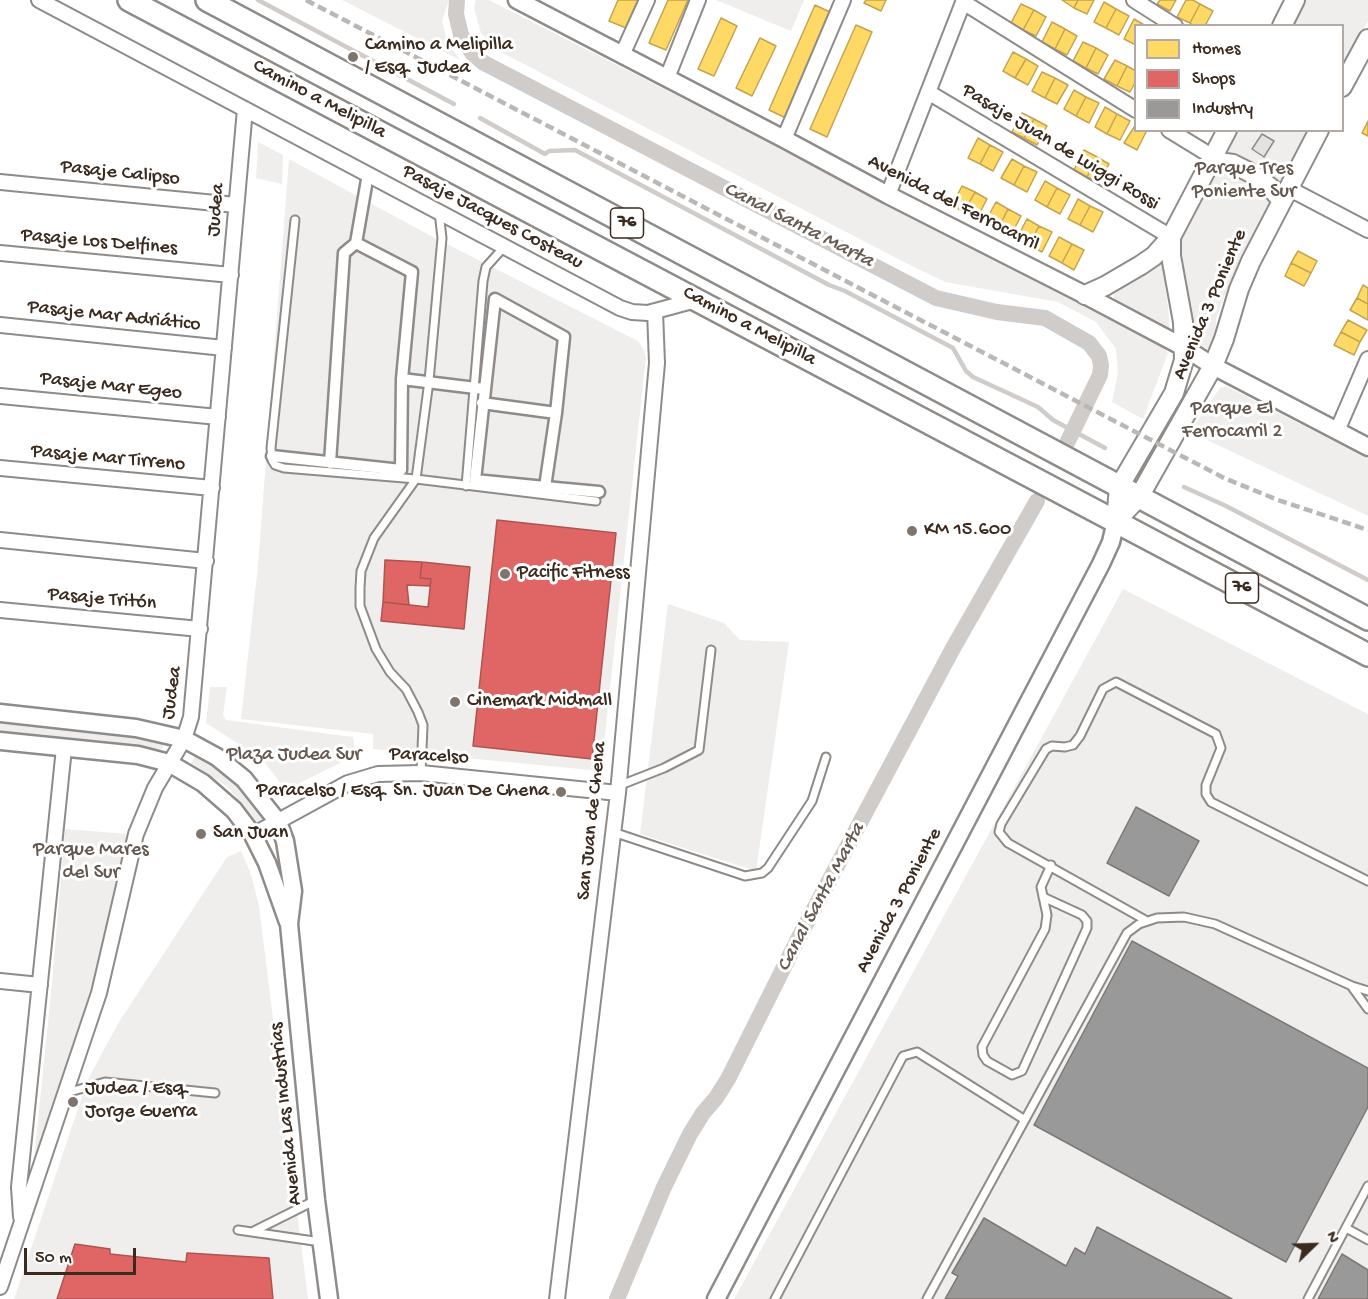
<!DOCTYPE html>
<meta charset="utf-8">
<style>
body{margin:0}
#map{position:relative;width:1368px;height:1299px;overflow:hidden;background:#fff;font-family:"Gochi Hand",sans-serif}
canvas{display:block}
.legend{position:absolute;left:1134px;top:24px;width:210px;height:108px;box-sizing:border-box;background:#fff;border:2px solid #b1aaa5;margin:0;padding:8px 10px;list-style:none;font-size:18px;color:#3b2a1e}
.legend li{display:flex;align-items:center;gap:12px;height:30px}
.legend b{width:30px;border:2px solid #b1aaa5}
.north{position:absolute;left:1284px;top:1215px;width:60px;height:60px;-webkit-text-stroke:4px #fff;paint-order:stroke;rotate:67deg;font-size:16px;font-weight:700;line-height:24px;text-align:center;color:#3b2a1e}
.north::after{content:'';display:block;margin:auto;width:21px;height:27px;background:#3b2a1e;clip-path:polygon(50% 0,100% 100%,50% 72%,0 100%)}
.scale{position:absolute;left:24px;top:1248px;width:112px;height:27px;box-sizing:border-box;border:3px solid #3b2a1e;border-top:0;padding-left:8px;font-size:18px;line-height:21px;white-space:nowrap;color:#3b2a1e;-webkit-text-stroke:4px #fff;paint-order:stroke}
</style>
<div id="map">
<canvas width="1368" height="1299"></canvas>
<ul class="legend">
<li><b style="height:16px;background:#ffd966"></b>Homes</li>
<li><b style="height:16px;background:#e06666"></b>Shops</li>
<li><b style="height:16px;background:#999"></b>Industry</li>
</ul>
<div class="north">N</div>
<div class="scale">50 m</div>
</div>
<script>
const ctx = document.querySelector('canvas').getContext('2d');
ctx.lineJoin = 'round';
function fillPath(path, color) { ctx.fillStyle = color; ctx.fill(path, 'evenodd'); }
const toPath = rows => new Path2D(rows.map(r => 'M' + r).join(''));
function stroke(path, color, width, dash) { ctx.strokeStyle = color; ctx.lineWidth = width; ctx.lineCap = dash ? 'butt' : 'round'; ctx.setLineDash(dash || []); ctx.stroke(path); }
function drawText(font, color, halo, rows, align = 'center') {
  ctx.font = font + ' "Gochi Hand",sans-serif'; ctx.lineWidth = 6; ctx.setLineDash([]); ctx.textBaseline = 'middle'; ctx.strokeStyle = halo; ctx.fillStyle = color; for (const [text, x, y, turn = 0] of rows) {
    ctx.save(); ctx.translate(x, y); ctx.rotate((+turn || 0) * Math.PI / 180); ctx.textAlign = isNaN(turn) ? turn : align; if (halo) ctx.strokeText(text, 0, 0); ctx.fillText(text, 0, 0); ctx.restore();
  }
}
const built = toPath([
 [342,0,449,0,442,21,447,41,460,60],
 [476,0,489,0,1160,341,1168,353,1143,419,1112,402,1118,373,1116,349,1096,322,1058,302,945,282,898,259,499,51,481,33,474,8],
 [716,0,804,0,791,31],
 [1305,0,1368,0,1368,21,1343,69,1342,26,1291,26],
 [1233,131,1309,131,1224,297,1216,319,1216,331,1212,351,1190,340,1180,278,1179,236],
 [258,142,283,155,282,184,256,178],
 [289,159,431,236,638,341,643,348,646,357,601,771,373,749,373,734,241,719,258,565],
 [1161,258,1168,306,1170,333,1119,305,1114,298,1114,289],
 [1226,386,1368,459,1368,516,1190,432,1220,388],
 [1123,589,1368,714,1368,1299,734,1299],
 [668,604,724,623,740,640,789,642,756,871,640,834],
 [210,687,227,687,223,715,226,720,353,737,356,755,286,790,262,759,206,723],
 [0,718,168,739,161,750,133,745,0,733],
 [196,754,236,779,267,816,257,823,229,788,191,763],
 [65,829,127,834,93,992,33,1169,52,983],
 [241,851,251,874,259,906,308,1299,14,1299,88,1079,119,1022,227,857]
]);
const homes = toPath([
 [618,0,638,0,626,28,609,21,618,0],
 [668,0,688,0,666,50,649,43,668,0],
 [866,0,886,0,881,11,864,3,866,0],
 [1062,0,1078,0,1074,8,1062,0],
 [1078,0,1094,0,1087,14,1074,8,1078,0],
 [1160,0,1176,0,1170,11,1157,4,1160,0],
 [1186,0,1193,0,1200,4,1190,23,1177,17,1186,0],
 [1104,2,1116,9,1106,28,1094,22,1104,2],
 [1021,4,1034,10,1023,30,1011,23,1021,4],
 [1200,4,1213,11,1205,26,1194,26,1190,23,1200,4],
 [815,5,832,13,786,118,769,110,815,5],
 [1116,9,1129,16,1119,35,1106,28,1116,9],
 [1034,10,1046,17,1036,36,1023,30,1034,10],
 [721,18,737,26,714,76,698,69,721,18],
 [1134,19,1146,26,1136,26,1136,45,1124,39,1134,19],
 [1052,22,1065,29,1055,49,1042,42,1052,22],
 [856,25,872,32,827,137,810,129,856,25],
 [1065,29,1077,36,1067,55,1055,49,1065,29],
 [760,38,776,46,752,96,736,88,760,38],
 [1083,42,1096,48,1086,68,1073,61,1083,42],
 [1096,48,1108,55,1098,74,1086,68,1096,48],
 [1013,52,1026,59,1015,78,1003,71,1013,52],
 [1026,59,1038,66,1028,85,1015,78,1026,59],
 [1115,60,1127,66,1117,86,1104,79,1115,60],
 [1127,66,1136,71,1136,81,1130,92,1117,86,1127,66],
 [1042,72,1055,78,1045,98,1032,91,1042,72],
 [1055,78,1068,85,1057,104,1045,98,1055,78],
 [1074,90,1086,97,1076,116,1064,109,1074,90],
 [1086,97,1099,103,1089,123,1076,116,1086,97],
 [1105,107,1117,114,1107,134,1095,127,1105,107],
 [1022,113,1034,119,1024,138,1012,132,1022,113],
 [1117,114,1130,121,1120,140,1107,134,1117,114],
 [1034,119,1047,126,1037,145,1024,138,1034,119],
 [1368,121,1368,136,1362,133,1368,121],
 [1136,124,1136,130,1147,130,1137,150,1124,143,1136,124],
 [978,138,990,145,980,164,968,158,978,138],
 [990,145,1003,152,993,171,980,164,990,145],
 [1084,150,1097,157,1087,177,1074,170,1084,150],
 [1097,157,1109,164,1099,183,1087,177,1097,157],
 [1012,159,1024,166,1014,185,1001,178,1012,159],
 [1024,166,1037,172,1027,192,1014,185,1024,166],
 [1045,181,1057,188,1047,207,1035,200,1045,181],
 [962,186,975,192,964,212,952,205,962,186],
 [1057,188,1070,195,1060,214,1047,207,1057,188],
 [975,192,987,199,977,218,964,212,975,192],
 [1078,199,1090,206,1080,225,1068,219,1078,199],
 [996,202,1008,209,998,229,985,222,996,202],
 [1090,206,1103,212,1093,232,1080,225,1090,206],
 [1008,209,1021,216,1011,235,998,229,1008,209],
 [1027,219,1039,226,1029,245,1017,238,1027,219],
 [1039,226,1052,232,1042,252,1029,245,1039,226],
 [1059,237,1072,244,1062,263,1049,256,1059,237],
 [1072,244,1084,250,1074,270,1062,263,1072,244],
 [1298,251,1317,261,1311,273,1291,263,1298,251],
 [1291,263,1311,273,1304,286,1285,276,1291,263],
 [1363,285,1368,288,1368,304,1357,298,1363,285],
 [1357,298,1368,304,1368,320,1350,310,1357,298],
 [1348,320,1367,330,1360,342,1341,332,1348,320],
 [1341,332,1360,342,1354,355,1334,345,1341,332]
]);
const shops = toPath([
 [497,520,616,533,592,759,473,746,497,520],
 [385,560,422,562,420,578,431,579,430,586,407,585,409,605,383,602,385,560],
 [422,562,470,567,464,629,381,621,383,602,428,607,431,579,420,578,422,562],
 [75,1244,110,1249,110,1254,186,1262,187,1253,269,1258,273,1299,57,1299,75,1244]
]);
const industry = toPath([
 [1136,807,1199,841,1169,896,1107,863,1136,807],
 [1132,941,1368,1068,1368,1107,1286,1262,1034,1125,1132,941],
 [984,1218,1066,1266,1075,1248,1085,1254,1097,1227,1232,1299,945,1299,958,1276,952,1273,984,1218],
 [1342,1254,1368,1270,1368,1299,1318,1299,1342,1254]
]);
const stream = toPath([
 [258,0,454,104],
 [480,118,545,154,549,151,575,150,829,285,845,291,953,348,966,371,973,377,1038,407,1053,420,1105,448],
 [1184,487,1226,506,1368,580]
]);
const canal = toPath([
 [457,0,456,14,461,35,473,54,484,63,936,298,997,312,1045,318,1089,343,1099,356,1101,365,1100,375,1068,441],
 [617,1299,664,1187,690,1134,703,1113,716,1098,728,1079,797,941,952,650,1037,501]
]);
const building = toPath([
 [1262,134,1274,141,1264,157,1252,149,1262,134]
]);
const service = toPath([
 [295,220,271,448,272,460,275,465,284,468,416,479,596,501],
 [466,486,483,281,486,267,504,247],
 [421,773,423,725,418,712,406,689,390,672,376,649,360,606,360,588,361,571,374,538,416,479,429,381,442,238,439,212],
 [618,786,664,768,699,750,711,650],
 [613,832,745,876,762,873,768,868,812,801,826,757],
 [1043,897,1082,915,1087,921,1087,928,1022,1071,1012,1075,987,1061,983,1055,982,1047,1045,929,1047,915,1041,887,1051,865],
 [1147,921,1008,843,999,832,1001,824,1046,749,1052,746,1065,747,1073,745,1080,736,1103,689,1116,682,1216,734,1221,748,1206,785,1206,794,1211,802,1368,881],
 [1352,987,1368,1009],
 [66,1093,105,1082,215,1093],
 [1346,1228,1368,1240],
 [238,1230,321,1242],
 [254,1231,316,1200],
 [775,1299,903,1056,917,1052,1025,1120],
 [927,1299,1127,933,1139,924,1157,918,1184,917,1215,924,1352,986,1368,991],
 [1308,1299,1368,1186]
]);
const pedestrian = toPath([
 [356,243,368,174],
 [402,379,484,389],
 [482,403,556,413],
 [272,456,401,470,402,379,412,272,356,243],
 [330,463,344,253,356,243],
 [545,487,556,413,564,337,495,299,475,480,545,487,599,492]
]);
const minor = toPath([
 [39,0,620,308,632,312,648,313,696,300],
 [1134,0,1175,26],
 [963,2,1136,110],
 [622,55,647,0],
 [667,78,698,0],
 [928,92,1171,237],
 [1169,130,1213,157],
 [784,139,843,0],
 [0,182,236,205],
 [1288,188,1368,230],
 [888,195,964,0],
 [0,253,231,275],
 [0,325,224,348],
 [0,396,218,417],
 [1337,431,1368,359],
 [0,468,212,488],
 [0,540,206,561],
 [0,610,200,629],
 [253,835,348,783,378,774,421,773,618,793],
 [0,981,40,985],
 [21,1217,19,1187,64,748],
 [0,1287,99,993,136,834,155,788,184,739,191,717,245,109],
 [557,1299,618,793,657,363,655,311]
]);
const tertiary = toPath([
 [517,0,784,139,888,195,1085,295,1185,348,1213,366,1368,447],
 [0,713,136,728,184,739,217,757,244,779,278,822,285,841,293,891,289,924,316,1200,329,1299],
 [0,741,138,755,169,763,203,783,234,810,253,835,267,863,288,922],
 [716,1299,1101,564,1111,542,1116,521]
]);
const secondary = toPath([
 [1282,26,1295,0],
 [1342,87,1368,39],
 [1211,161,1233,164,1251,173,1271,188,1282,201],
 [1085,295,1105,286,1141,265,1154,256,1171,237],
 [1116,521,1139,497,1213,366,1224,339,1239,289,1251,261,1319,130],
 [1116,521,1119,487,1174,393,1184,360,1183,322,1171,256,1171,237,1227,130]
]);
const primary = toPath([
 [129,0,1368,655],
 [207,0,1368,619]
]);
const rail = toPath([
 [306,0,1224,478,1278,500,1368,530]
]);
const markers = [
 [353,57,6,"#80756d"],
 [912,531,6,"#80756d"],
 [505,574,6,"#80756d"],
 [455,702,6,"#80756d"],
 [561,792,6,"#80756d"],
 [201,834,6,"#80756d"],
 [73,1102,6,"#80756d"]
];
const shields = [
 [627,223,33],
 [1242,588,33]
];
const shieldNames = [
 ["76",627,223],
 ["76",1242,588]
];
const poiNames = [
 ["Camino a Melipilla",365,46],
 ["/ Esq. Judea",365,69],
 ["KM 15.600",924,531],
 ["Pacific Fitness",517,574],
 ["Cinemark Midmall",467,702],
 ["Paracelso / Esq. Sn. Juan De Chena",549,792,"right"],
 ["San Juan",213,834],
 ["Judea / Esq.",85,1090],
 ["Jorge Guerra",85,1113]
];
const streetNames = [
 ["Camino a Melipilla",319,100,28],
 ["Pasaje Juan de Luiggi Rossi",1060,148,31],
 ["Pasaje Calipso",120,174,6],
 ["Avenida del Ferrocarril",953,204,27],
 ["Judea",217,210,-85],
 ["Pasaje Jacques Costeau",492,218,28],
 ["Pasaje Los Delfines",99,243,5],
 ["Avenida 3 Poniente",1211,305,-67],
 ["Pasaje Mar Adriático",114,317,6],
 ["Camino a Melipilla",749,327,28],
 ["Pasaje Mar Egeo",111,387,6],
 ["Pasaje Mar Tirreno",108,459,5],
 ["Pasaje Tritón",102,600,5],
 ["Judea",173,693,-82],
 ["Paracelso",429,757,3],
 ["San Juan de Chena",593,821,-84],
 ["Avenida 3 Poniente",900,901,-62],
 ["Avenida Las Industrias",287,1114,-96]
];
const parkNames = [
 ["Parque Tres",1244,170],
 ["Poniente Sur",1244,193],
 ["Parque El",1232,410],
 ["Ferrocarril 2",1232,433],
 ["Plaza Judea Sur",294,756],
 ["Parque Mares",91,851],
 ["del Sur",91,874]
];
const waterNames = [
 ["Canal Santa Marta",798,226,27],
 ["Canal Santa Marta",822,898,-62]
];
fillPath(built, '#efeeed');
fillPath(homes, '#ffd966');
stroke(homes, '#c4a450', 1.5);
fillPath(shops, '#e06666');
stroke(shops, '#ae5450', 1.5);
fillPath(industry, '#999');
stroke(industry, '#7d7874', 1.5);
stroke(stream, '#d0ccca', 4.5);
stroke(canal, '#d0ccca', 16);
fillPath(building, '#e3e2e2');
stroke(building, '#8e8b88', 1.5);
stroke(service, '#8e8b88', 11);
stroke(pedestrian, '#8e8b88', 15);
stroke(minor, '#8e8b88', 18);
stroke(tertiary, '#8e8b88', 21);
stroke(secondary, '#8e8b88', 22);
stroke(primary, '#8e8b88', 26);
stroke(service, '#fff', 7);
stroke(pedestrian, '#fff', 10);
stroke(minor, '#fff', 14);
stroke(tertiary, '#fff', 16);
stroke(secondary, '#fff', 18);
stroke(primary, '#fff', 21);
stroke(rail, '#b9b8b6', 4.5, [9, 4.5]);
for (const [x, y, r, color] of markers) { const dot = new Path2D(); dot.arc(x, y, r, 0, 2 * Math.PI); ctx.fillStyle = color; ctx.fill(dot); stroke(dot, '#fff', 2); }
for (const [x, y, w] of shields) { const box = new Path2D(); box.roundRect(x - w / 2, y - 15, w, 30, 4.5); ctx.fillStyle = '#fff'; ctx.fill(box); stroke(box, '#3b2a1e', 1.5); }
drawText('bold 18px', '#3b2a1e', null, shieldNames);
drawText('20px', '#3b2a1e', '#fff', poiNames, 'left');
drawText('20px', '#3b2a1e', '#fff', streetNames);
drawText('20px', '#65584e', '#fff', parkNames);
drawText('italic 21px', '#685b52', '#fff', waterNames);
</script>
